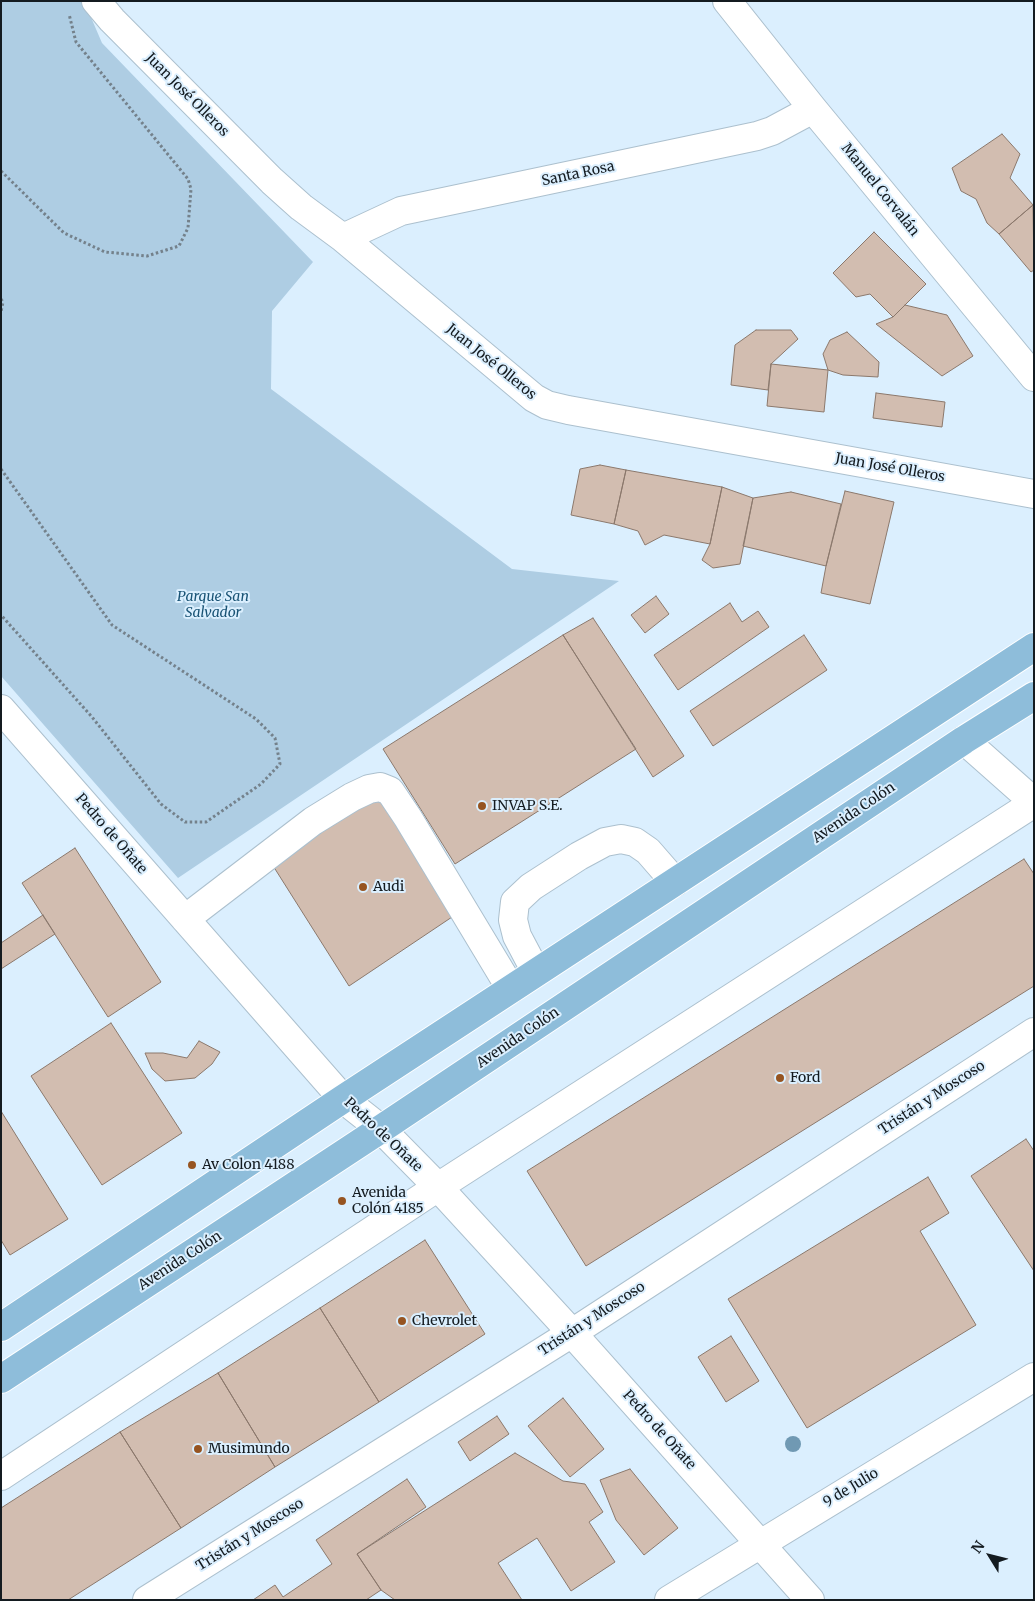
<!DOCTYPE html>
<meta charset="utf-8">
<style>
body{margin:0}
#map{position:relative;width:1035px;height:1601px;overflow:hidden;background:#dbeffe;font-family:Merriweather,serif}
canvas{display:block}
.frame{position:absolute;inset:0;border:2px solid #141b20;pointer-events:none}
.north{position:absolute;left:965px;top:1531px;width:50px;height:50px;-webkit-text-stroke:4px #dbeffe;paint-order:stroke;rotate:306deg;font-size:14px;font-weight:700;line-height:20px;text-align:center;color:#141b20}
.north::after{content:'';display:block;margin:auto;width:18px;height:22px;background:#141b20;clip-path:polygon(50% 0,100% 100%,50% 72%,0 100%)}
</style>
<div id="map">
<canvas width="1035" height="1601"></canvas>
<div class="frame"></div>
<div class="north">N</div>
</div>
<script>
const ctx = document.querySelector('canvas').getContext('2d');
ctx.lineJoin = 'round';
function fillPath(path, color) { ctx.fillStyle = color; ctx.fill(path, 'evenodd'); }
const toPath = rows => new Path2D(rows.map(r => 'M' + r).join(''));
function stroke(path, color, width, dash) { ctx.strokeStyle = color; ctx.lineWidth = width; ctx.lineCap = dash ? 'butt' : 'round'; ctx.setLineDash(dash || []); ctx.stroke(path); }
function drawText(font, color, halo, rows, align = 'center') {
  ctx.font = font + ' Merriweather,serif'; ctx.lineWidth = 4; ctx.setLineDash([]); ctx.textBaseline = 'middle'; ctx.strokeStyle = halo; ctx.fillStyle = color; for (const [text, x, y, turn = 0] of rows) {
    ctx.save(); ctx.translate(x, y); ctx.rotate((+turn || 0) * Math.PI / 180); ctx.textAlign = isNaN(turn) ? turn : align; if (halo) ctx.strokeText(text, 0, 0); ctx.fillText(text, 0, 0); ctx.restore();
  }
}
const green = toPath([
 [1,1,84,1,102,43,313,262,272,311,271,389,512,569,619,581,178,878,1,676]
]);
const building = toPath([
 [1002,134,1020,154,1010,178,1033,205,999,234,987,223,976,199,961,191,952,168,1002,134],
 [1033,205,1034,270,1031,272,999,234,1033,205],
 [874,232,926,284,893,317,870,294,856,297,833,273,874,232],
 [905,305,947,315,973,356,942,376,876,324,893,317,905,305],
 [756,330,791,330,798,339,771,364,768,390,731,385,735,345,756,330],
 [847,332,879,362,878,377,843,375,828,370,823,354,830,340,847,332],
 [771,364,828,370,824,412,767,406,771,364],
 [876,393,945,402,942,427,873,418,876,393],
 [600,465,626,470,614,524,571,515,580,469,600,465],
 [626,470,722,487,710,544,664,535,645,545,638,531,614,524,626,470],
 [722,487,753,498,740,564,713,568,702,560,710,544,722,487],
 [845,491,894,502,870,604,821,593,826,566,845,491],
 [791,492,841,504,826,566,743,546,753,498,791,492],
 [656,596,669,614,645,633,631,615,656,596],
 [730,603,742,622,758,611,769,627,678,690,654,655,730,603],
 [593,618,684,756,653,777,563,635,593,618],
 [563,635,636,749,455,864,383,749,563,635],
 [804,635,827,670,713,746,690,711,804,635],
 [375,789,458,913,349,986,270,861,375,789],
 [75,848,161,982,108,1017,22,883,75,848],
 [1024,859,1034,874,1034,986,586,1266,527,1171,1024,859],
 [43,915,55,934,1,969,1,943,43,915],
 [111,1023,182,1133,102,1185,31,1076,111,1023],
 [199,1041,220,1052,212,1064,195,1078,165,1081,152,1069,145,1053,163,1053,187,1058,199,1041],
 [1,1111,68,1219,10,1255,1,1240,1,1111],
 [1026,1139,1034,1151,1034,1271,971,1176,1026,1139],
 [928,1177,949,1213,920,1231,976,1325,807,1428,728,1299,928,1177],
 [425,1240,485,1334,379,1402,320,1308,425,1240],
 [320,1308,379,1402,275,1467,218,1373,320,1308],
 [731,1336,759,1381,726,1402,698,1357,731,1336],
 [218,1373,275,1467,181,1528,120,1432,218,1373],
 [563,1398,604,1449,570,1477,528,1426,563,1398],
 [497,1416,509,1434,470,1461,458,1442,497,1416],
 [120,1432,181,1528,68,1600,1,1600,1,1508,120,1432],
 [515,1453,563,1481,585,1484,603,1512,589,1522,615,1562,571,1591,537,1538,498,1563,522,1600,395,1600,381,1590,357,1554,515,1453],
 [630,1469,678,1528,644,1555,616,1520,600,1480,630,1469],
 [407,1479,426,1507,357,1554,381,1590,366,1600,253,1600,275,1585,283,1597,332,1564,316,1540,407,1479]
]);
const path = toPath([
 [1,171,64,233,105,252,147,256,179,246,188,228,191,189,188,179,76,42,69,14],
 [1,299,3,302,1,312],
 [1,469,112,625,256,719,275,738,280,764,261,784,206,822,185,822,161,804,92,717,1,615]
]);
const minor = toPath([
 [96,1,112,20,272,181,301,207,343,238,534,398,547,405,568,410,1034,494],
 [727,1,813,109,1034,377],
 [343,238,401,211,757,136,772,131,813,109],
 [1,709,343,1099,381,1129,438,1187,572,1333,810,1600],
 [964,740,1034,802],
 [185,919,313,821,352,797,369,789,380,787,390,791,408,818,511,989],
 [536,972,517,936,513,920,515,902,531,887,579,856,605,842,621,839,635,842,648,851,675,882],
 [1,1476,438,1187,1034,803],
 [147,1600,572,1333,1034,1032],
 [669,1600,1034,1377]
]);
const major = toPath([
 [1,1327,343,1099,1034,647],
 [1,1379,381,1129,964,740,1034,696]
]);
const trees = [
 [793,1444]
];
const markers = [
 [482,806,5,"#965421"],
 [363,887,5,"#965421"],
 [780,1078,5,"#965421"],
 [192,1165,5,"#965421"],
 [342,1201,5,"#965421"],
 [402,1321,5,"#965421"],
 [198,1449,5,"#965421"]
];
const streetNames = [
 ["Juan José Olleros",187,95,45],
 ["Santa Rosa",578,174,-12],
 ["Manuel Corvalán",880,190,51],
 ["Juan José Olleros",491,362,39],
 ["Juan José Olleros",890,468,10],
 ["Avenida Colón",854,813,-34],
 ["Pedro de Oñate",111,834,49],
 ["Avenida Colón",518,1038,-34],
 ["Tristán y Moscoso",932,1098,-33],
 ["Pedro de Oñate",383,1135,43],
 ["Avenida Colón",180,1261,-33],
 ["Tristán y Moscoso",592,1319,-33],
 ["Pedro de Oñate",659,1430,48],
 ["9 de Julio",851,1488,-31],
 ["Tristán y Moscoso",250,1535,-32]
];
const parkNames = [
 ["Parque San",213,597],
 ["Salvador",213,613]
];
const poiNames = [
 ["INVAP S.E.",492,806],
 ["Audi",373,887],
 ["Ford",790,1078],
 ["Av Colon 4188",202,1165],
 ["Avenida",352,1193],
 ["Colón 4185",352,1209],
 ["Chevrolet",412,1321],
 ["Musimundo",208,1449]
];
fillPath(green, '#aecde3');
fillPath(building, '#d2bdb0');
stroke(building, '#8b786c', 1);
stroke(minor, '#acc0ce', 30);
stroke(major, '#fff', 30);
stroke(path, '#74818b', 3, [2.5, 2.5]);
stroke(minor, '#fff', 28);
stroke(major, '#8ebdda', 28);
ctx.fillStyle = '#7099b3';
for (const [x, y] of trees) { ctx.beginPath(); ctx.arc(x, y, 8, 0, 2 * Math.PI); ctx.fill(); }
for (const [x, y, r, color] of markers) { const dot = new Path2D(); dot.arc(x, y, r, 0, 2 * Math.PI); ctx.fillStyle = color; ctx.fill(dot); stroke(dot, '#dbeffe', 2); }
drawText('14px', '#141b20', '#dbeffe', streetNames);
drawText('italic 14px', '#195375', '#dbeffe', parkNames);
drawText('14px', '#141b20', '#dbeffe', poiNames, 'left');
</script>
